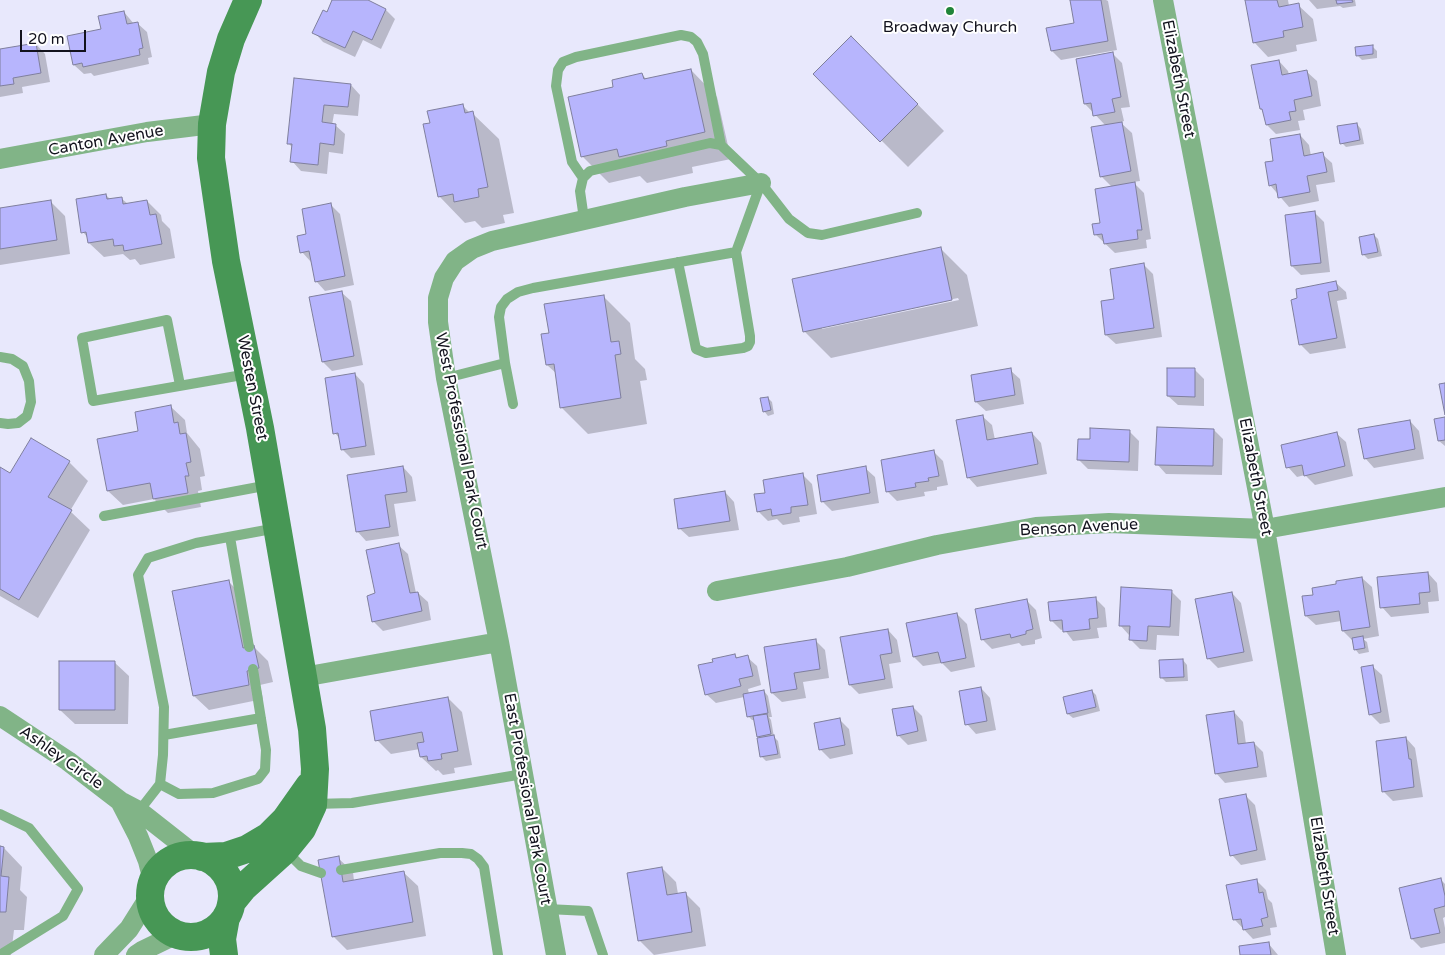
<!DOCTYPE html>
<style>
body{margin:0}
#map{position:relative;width:1445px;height:955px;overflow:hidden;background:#e8e8fc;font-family:"Varela Round",sans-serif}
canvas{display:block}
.scale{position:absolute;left:20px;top:30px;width:66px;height:22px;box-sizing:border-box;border:2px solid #12121d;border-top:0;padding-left:6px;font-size:15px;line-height:18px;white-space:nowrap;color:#12121d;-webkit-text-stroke:4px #fff;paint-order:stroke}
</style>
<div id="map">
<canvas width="1445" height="955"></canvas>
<div class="scale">20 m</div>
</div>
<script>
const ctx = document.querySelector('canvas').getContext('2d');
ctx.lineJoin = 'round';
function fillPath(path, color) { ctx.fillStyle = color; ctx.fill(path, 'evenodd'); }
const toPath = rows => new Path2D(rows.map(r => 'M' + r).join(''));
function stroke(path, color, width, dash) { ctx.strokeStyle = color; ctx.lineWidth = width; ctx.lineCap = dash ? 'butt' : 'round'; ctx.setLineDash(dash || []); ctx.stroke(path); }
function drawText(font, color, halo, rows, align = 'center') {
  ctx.font = font + ' "Varela Round",sans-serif'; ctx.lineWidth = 4; ctx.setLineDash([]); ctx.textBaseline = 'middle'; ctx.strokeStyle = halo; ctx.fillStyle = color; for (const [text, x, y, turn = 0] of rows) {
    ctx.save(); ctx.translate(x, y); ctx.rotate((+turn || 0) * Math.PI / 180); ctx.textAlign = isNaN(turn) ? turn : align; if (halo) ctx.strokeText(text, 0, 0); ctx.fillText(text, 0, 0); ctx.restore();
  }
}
const shadow = toPath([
 [334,0,365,0,386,10,395,19,381,49,363,40,355,57,323,42,314,32,327,14],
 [1071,0,1106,0,1108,1,1117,50,1061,60,1052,51,1075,24],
 [1246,0,1288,0,1289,6,1298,5,1313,19,1317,41,1296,45,1297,51,1268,57,1254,42],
 [1309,0,1355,0,1356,6,1343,8,1340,6,1317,9],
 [124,12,134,24,137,23,147,32,152,57,148,58,149,64,94,76,91,73,84,74,74,65,69,37,103,30],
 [851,37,944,131,908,167,815,74],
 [36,44,45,54,50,82,22,87,23,93,0,97,0,50],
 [1372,46,1377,51,1377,58,1362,60,1358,56],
 [1113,54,1122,63,1130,107,1121,108,1124,121,1120,122,1132,133,1140,181,1133,182,1144,193,1151,239,1146,240,1147,248,1115,253,1095,234,1101,224,1112,187,1101,176,1106,126,1085,104],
 [1279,61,1288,71,1289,75,1307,72,1317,81,1321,106,1303,110,1305,120,1298,121,1300,130,1276,134,1267,125,1264,112,1261,109],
 [691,70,717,97,731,159,692,167,693,173,647,183,640,176,609,183,582,156,615,88,642,74,647,80],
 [295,79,351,85,360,95,358,116,334,114,332,125,335,125,345,134,343,154,329,152,327,174,301,171,292,161,293,148,289,144],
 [462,105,470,113,472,113,499,139,514,213,503,215,505,223,482,228,475,221,465,223,439,196,431,124],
 [1357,124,1361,129,1364,144,1346,147,1342,143],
 [1300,135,1309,145,1311,156,1322,154,1332,163,1335,182,1316,185,1319,201,1289,207,1270,185,1275,162],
 [106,195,111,200,121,198,128,204,147,201,161,215,162,221,170,229,175,258,140,265,135,259,130,260,123,254,104,257,89,243,88,238,83,232],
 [50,201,65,216,70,254,0,265,0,209],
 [331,205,340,214,354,285,325,291,316,281,311,262,302,252,308,235],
 [1315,213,1324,222,1330,272,1301,275,1292,266],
 [1374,235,1378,239,1382,256,1368,259,1363,254],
 [941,249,967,275,978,326,831,358,804,331],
 [958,298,959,300,822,329,822,326],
 [1144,265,1153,274,1162,337,1116,344,1106,335,1116,300],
 [1336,283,1346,292,1347,299,1337,301,1346,348,1310,354,1301,345,1293,301],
 [341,292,351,301,363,365,332,371,323,362],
 [603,296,630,323,635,359,645,369,647,380,640,381,647,424,588,434,561,407,557,374,547,365,550,334],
 [1010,370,1020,379,1024,404,986,411,976,402],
 [1195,370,1204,379,1204,406,1178,405,1168,396],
 [355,374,364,384,375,455,351,458,342,449,340,439,335,433],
 [768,398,772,402,774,414,768,416,764,411],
 [170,406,185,420,187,433,200,449,205,476,200,477,202,490,198,491,201,507,168,513,154,499,123,505,108,491,99,440,140,432],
 [982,416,992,425,995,440,1032,433,1041,443,1047,474,977,487,968,477],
 [1445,418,1445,446,1439,441],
 [1410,421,1419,431,1424,459,1374,468,1365,458],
 [1214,430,1223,439,1222,475,1166,474,1157,464],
 [1129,431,1139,441,1138,471,1088,469,1079,460,1091,441],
 [1336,433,1346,442,1353,476,1315,485,1305,475,1297,477,1288,467],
 [934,452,943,461,948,485,937,487,937,490,924,492,925,496,897,501,887,491],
 [69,462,88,481,70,511,90,530,38,618,0,596,0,469,11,475],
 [403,467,412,477,416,501,394,504,399,536,366,541,357,531],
 [865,468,875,477,879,503,832,511,822,501],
 [803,475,812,484,817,514,799,517,800,522,783,525,777,519,768,521,758,511,766,494],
 [725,492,734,502,739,530,689,537,679,528],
 [398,545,408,554,416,593,418,593,428,602,431,620,383,631,373,621,377,594],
 [1428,573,1437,583,1439,601,1428,602,1429,613,1391,617,1382,607],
 [1362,578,1372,587,1379,636,1363,639,1367,642,1369,652,1359,654,1355,649,1352,640,1343,631,1341,621,1316,625,1306,616,1314,596],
 [228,581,243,596,254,647,268,661,273,682,260,685,263,699,209,710,194,696],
 [1172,592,1181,601,1179,636,1157,635,1156,650,1140,649,1131,640,1129,635,1120,625],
 [1232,593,1241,603,1253,661,1218,668,1209,659],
 [1095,598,1105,608,1107,627,1097,628,1099,638,1073,641,1064,629,1061,630,1051,620],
 [1027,601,1036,610,1042,638,1035,640,1035,644,1022,646,1019,643,992,649,982,639],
 [957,614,967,624,975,667,951,672,942,663,923,666,914,657],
 [888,630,897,640,901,662,889,664,893,688,859,694,850,685],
 [815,640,825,650,829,678,803,682,806,698,782,702,772,693],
 [735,655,738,659,747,657,757,666,761,685,748,689,749,694,764,691,768,696,772,717,769,717,771,720,774,737,778,741,781,758,766,761,762,757,761,739,758,736,755,720,752,720,748,716,744,697,716,703,706,694,715,663],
 [1183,660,1187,665,1188,681,1166,682,1162,678],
 [114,662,129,676,128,724,75,724,60,710],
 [1372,666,1382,675,1390,722,1380,724,1370,714],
 [981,688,990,698,996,730,976,734,967,724],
 [1092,691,1096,695,1100,711,1073,718,1068,714],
 [448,698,462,712,472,765,454,768,455,773,443,775,438,770,436,771,421,757,420,749,391,754,377,740],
 [913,707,922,716,927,741,908,745,898,735],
 [1234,712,1243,722,1246,744,1254,743,1263,752,1267,777,1225,783,1216,773],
 [839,719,849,729,853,754,830,759,820,749],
 [1406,738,1415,748,1423,797,1393,801,1383,791],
 [1245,795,1255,805,1266,860,1241,865,1232,855],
 [0,847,4,848,22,867,20,890,27,897,24,930,14,930,11,955,0,955],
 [338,858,353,872,354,881,403,872,418,886,426,936,347,950,333,936],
 [662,868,676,882,678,894,685,893,700,908,706,946,654,955,640,941],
 [1441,880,1445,884,1445,917,1443,918,1445,928,1445,943,1421,948,1412,939],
 [1257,881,1266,890,1268,899,1272,903,1277,927,1270,928,1271,935,1253,939,1235,920],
 [1268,943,1278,955,1241,955]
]);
const building = toPath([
 [332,0,368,0,386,9,372,40,353,31,345,48,312,33,323,10,327,12,332,0],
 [1070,0,1101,0,1108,41,1051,51,1046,28,1074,23,1070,0],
 [1245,0,1277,0,1279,7,1299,3,1303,27,1283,31,1284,37,1253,43,1245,0],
 [1336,0,1352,0,1353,2,1337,4,1336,0],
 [124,11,127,24,138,22,143,48,139,49,140,55,83,67,82,63,73,65,67,36,101,29,98,16,124,11],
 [851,36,918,104,880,142,813,74,851,36],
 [36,43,41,73,13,78,14,84,0,86,0,49,36,43],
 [1373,45,1373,54,1356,56,1355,47,1373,45],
 [1113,52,1121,97,1112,99,1115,112,1093,116,1091,103,1084,104,1076,59,1113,52],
 [1279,60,1282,75,1307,70,1312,96,1294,100,1296,111,1289,112,1291,120,1266,125,1262,109,1260,109,1251,65,1279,60],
 [691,69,705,132,666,141,667,146,619,157,617,149,581,157,568,97,613,87,612,80,642,73,644,79,691,69],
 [294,78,351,84,348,107,324,105,322,122,336,124,334,145,320,143,318,165,290,162,292,144,287,144,294,78],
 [463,104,465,113,473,111,488,187,478,189,479,197,454,202,453,194,438,197,423,124,430,123,427,111,463,104],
 [1122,122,1131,171,1100,177,1091,127,1122,122],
 [1357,123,1360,140,1340,144,1337,126,1357,123],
 [1300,134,1304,156,1323,152,1327,172,1307,176,1310,192,1278,198,1276,184,1269,186,1265,162,1273,161,1270,139,1300,134],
 [1135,182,1142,230,1137,230,1138,239,1104,244,1102,234,1094,235,1092,224,1100,223,1095,189,1135,182],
 [106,194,107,199,122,197,123,204,147,200,150,215,156,214,162,244,124,251,123,245,114,246,113,239,88,243,86,232,81,233,76,199,106,194],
 [51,200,57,240,0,249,0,208,51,200],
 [331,203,345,276,315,282,309,251,300,253,297,236,306,234,302,209,331,203],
 [1315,211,1321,263,1291,266,1285,215,1315,211],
 [1374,234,1378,252,1362,255,1359,237,1374,234],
 [941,247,952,300,803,332,792,279,941,247],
 [1144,263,1154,328,1105,335,1101,301,1114,299,1110,269,1144,263],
 [1336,281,1338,290,1328,292,1337,338,1299,345,1291,300,1297,298,1296,289,1336,281],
 [342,291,354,356,322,362,309,297,342,291],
 [604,295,611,342,619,341,621,354,615,355,621,398,560,408,554,364,546,365,541,334,549,333,544,304,604,295],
 [1011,368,1015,395,975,402,971,375,1011,368],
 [1167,368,1195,368,1195,397,1167,396,1167,368],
 [355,373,366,446,341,450,338,433,333,434,325,378,355,373],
 [1445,383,1445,415,1439,384,1445,383],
 [768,397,771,410,763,412,760,398,768,397],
 [171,405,174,423,178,422,180,434,186,433,191,462,186,463,189,476,185,476,188,493,153,499,150,483,107,491,97,439,138,431,135,412,171,405],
 [983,415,987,440,1032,432,1038,464,967,478,956,420,983,415],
 [1445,417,1445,440,1438,441,1434,419,1445,417],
 [1410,420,1415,449,1364,459,1358,429,1410,420],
 [1157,427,1214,429,1213,466,1155,465,1157,427],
 [1090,428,1130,430,1129,462,1077,460,1078,439,1090,439,1090,428],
 [1337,432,1345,466,1304,476,1302,465,1286,468,1281,445,1337,432],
 [31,438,70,461,48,497,72,510,19,600,0,589,0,467,10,473,31,438],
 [934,450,939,476,928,478,929,481,915,483,916,487,886,492,881,460,934,450],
 [403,466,407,492,385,495,390,527,356,532,347,475,403,466],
 [866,466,870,493,821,502,817,475,866,466],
 [803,473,808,505,791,507,791,513,772,516,771,509,757,512,754,494,765,493,763,480,803,473],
 [725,491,730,521,678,529,674,499,725,491],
 [399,543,410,593,418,592,422,611,372,622,367,596,375,593,366,550,399,543],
 [1428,572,1430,592,1419,593,1420,604,1380,608,1377,577,1428,572],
 [1362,577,1370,627,1342,631,1339,611,1305,616,1302,596,1313,595,1312,588,1336,584,1336,581,1362,577],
 [229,580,243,648,254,645,259,668,247,671,249,685,193,696,172,591,229,580],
 [1121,587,1172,590,1170,627,1148,626,1147,641,1129,640,1130,626,1119,626,1121,587],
 [1232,592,1244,652,1207,659,1195,599,1232,592],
 [1096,597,1098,618,1089,619,1090,629,1063,632,1062,620,1050,621,1048,602,1096,597],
 [1027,599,1033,629,1026,631,1026,634,1011,638,1010,634,981,640,975,609,1027,599],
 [957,613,966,658,941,663,938,652,913,657,906,623,957,613],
 [888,629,892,653,880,655,885,679,849,685,840,637,888,629],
 [1363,636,1365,648,1354,650,1352,638,1363,636],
 [816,639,820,669,794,673,797,689,771,693,764,647,816,639],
 [735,654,736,658,748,655,753,676,739,679,741,686,705,695,698,665,713,662,712,659,735,654],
 [1183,659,1184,677,1160,678,1159,660,1183,659],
 [59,661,115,661,115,710,59,710,59,661],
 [1373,665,1381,712,1369,715,1361,667,1373,665],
 [981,687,987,721,965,725,959,691,981,687],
 [764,690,768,713,747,717,743,694,764,690],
 [1092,690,1096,707,1067,714,1063,697,1092,690],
 [448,697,458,751,441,754,442,759,428,761,427,756,420,757,417,743,424,742,422,732,375,741,370,711,448,697],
 [913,706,918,731,897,736,892,709,913,706],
 [1234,711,1238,744,1254,742,1258,767,1215,774,1206,715,1234,711],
 [767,714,771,734,757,737,753,716,767,714],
 [840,718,845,745,819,750,814,723,840,718],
 [774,735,778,754,760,757,757,738,774,735],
 [1406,737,1409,759,1411,759,1414,787,1382,792,1376,741,1406,737],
 [1246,794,1257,850,1230,856,1219,799,1246,794],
 [0,846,4,847,1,876,9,877,6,912,0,912,0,846],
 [339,856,343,882,404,871,413,922,332,937,318,860,339,856],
 [662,867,667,895,686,892,692,932,638,941,627,873,662,867],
 [1441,878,1445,896,1445,906,1434,909,1440,933,1411,939,1399,888,1441,878],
 [1257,879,1259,893,1263,892,1268,917,1261,919,1263,926,1243,930,1241,919,1233,920,1226,885,1257,879],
 [1269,942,1271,955,1240,955,1239,946,1269,942]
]);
const lane = toPath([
 [583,178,572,162,556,86,558,70,563,62,576,57,681,35,691,37,697,42,703,54,721,145],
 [584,219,580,191,583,178,590,171,710,143,721,145,761,183,789,219,808,233,822,235,917,213],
 [678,262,696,349,706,353,743,348,748,346,750,342,750,336,736,252],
 [0,357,12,359,23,366,29,381,31,402,27,416,18,423,8,424,0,423],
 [505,363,499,317,501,307,507,299,518,292,533,288,736,252,761,183],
 [446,378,505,363,513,404],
 [180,385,167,320,82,338,93,401,248,374],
 [104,516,269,485],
 [230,537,249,647],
 [164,735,261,718],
 [160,784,179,794,213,793,258,779,265,770,266,750,253,669],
 [314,804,352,803,523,774],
 [139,811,160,784,163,755,164,707,138,575,148,558,196,543,277,528],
 [0,814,29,828,78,889,63,916,0,955],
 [286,851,301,866,321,873],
 [341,870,440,853,462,853,471,854,478,859,484,867,498,955],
 [547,909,588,911,603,955]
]);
const street = toPath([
 [1163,0,1265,529,1336,955],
 [0,159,147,132,212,124],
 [717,591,847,567,937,545,1036,527,1109,523,1265,529,1445,497],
 [303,677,499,642],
 [0,716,68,761,120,801,139,811,195,855],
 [120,801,138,836,148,861,153,881],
 [104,955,129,929,151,894],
 [136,955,142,951,177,934],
 [556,955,499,642,446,378,438,322,438,298,444,278,455,261,472,249,492,241,685,197,761,183]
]);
const secondary = toPath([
 '150 896a41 41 0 1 1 82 0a41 41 0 1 1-82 0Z',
 [202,857,226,856,247,849,269,836,285,820,309,786],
 [231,903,244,887,285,850,302,829,313,805,315,769,312,729,260,428,226,261,211,158,212,124,221,72,231,39,248,0],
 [224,955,222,939,226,917]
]);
const markers = [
 [950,11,5,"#20853a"]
];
const poiNames = [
 ["Broadway Church",950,28]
];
const streetNames = [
 ["Elizabeth Street",1178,79,79],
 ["Canton Avenue",106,141,-10],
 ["Westen Street",252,388,79],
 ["West Professional Park Court",461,441,79],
 ["Elizabeth Street",1255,477,79],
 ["Benson Avenue",1079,528,-3],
 ["Ashley Circle",61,758,35],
 ["East Professional Park Court",527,799,80],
 ["Elizabeth Street",1324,876,81]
];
fillPath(shadow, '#0003');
fillPath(building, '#b7b5fd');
stroke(building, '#7f7f9d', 1);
stroke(lane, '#81b487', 10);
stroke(street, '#81b487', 20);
stroke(secondary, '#479755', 28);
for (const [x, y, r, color] of markers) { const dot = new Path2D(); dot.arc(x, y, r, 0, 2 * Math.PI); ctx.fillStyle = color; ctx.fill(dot); stroke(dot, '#fff', 2); }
drawText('16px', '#12121d', '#fff', poiNames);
drawText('16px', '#12121d', '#fff', streetNames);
</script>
